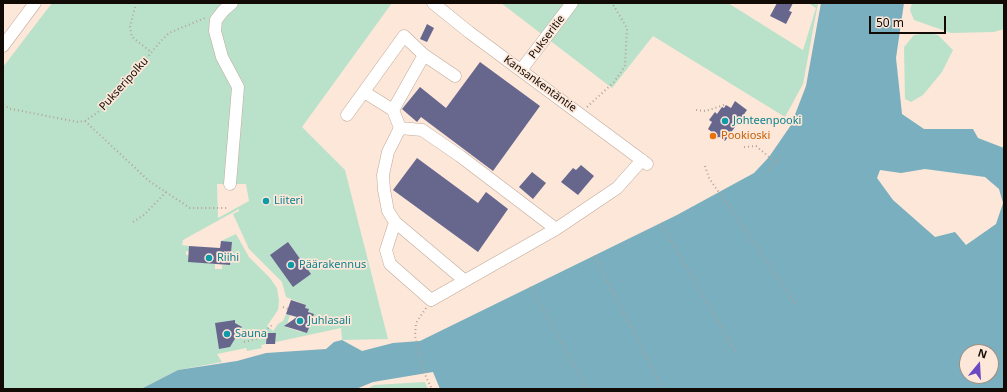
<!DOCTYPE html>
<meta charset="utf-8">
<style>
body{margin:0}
#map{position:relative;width:1007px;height:392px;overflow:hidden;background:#fce7d9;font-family:"Noto Sans",sans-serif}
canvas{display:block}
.frame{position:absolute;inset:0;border:4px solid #120a05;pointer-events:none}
.north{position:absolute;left:959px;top:344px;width:40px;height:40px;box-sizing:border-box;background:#fce7d9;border:1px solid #9e8f84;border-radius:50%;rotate:18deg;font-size:11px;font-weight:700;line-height:16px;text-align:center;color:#120a05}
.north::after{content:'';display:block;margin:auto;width:14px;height:18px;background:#6a49c2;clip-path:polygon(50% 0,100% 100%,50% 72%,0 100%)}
.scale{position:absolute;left:869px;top:16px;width:77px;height:18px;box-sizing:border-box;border:2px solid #120a05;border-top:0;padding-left:5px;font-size:12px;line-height:14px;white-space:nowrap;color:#120a05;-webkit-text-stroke:3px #fce7d9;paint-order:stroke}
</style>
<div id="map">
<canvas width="1007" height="392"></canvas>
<div class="frame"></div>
<div class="north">N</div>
<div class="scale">50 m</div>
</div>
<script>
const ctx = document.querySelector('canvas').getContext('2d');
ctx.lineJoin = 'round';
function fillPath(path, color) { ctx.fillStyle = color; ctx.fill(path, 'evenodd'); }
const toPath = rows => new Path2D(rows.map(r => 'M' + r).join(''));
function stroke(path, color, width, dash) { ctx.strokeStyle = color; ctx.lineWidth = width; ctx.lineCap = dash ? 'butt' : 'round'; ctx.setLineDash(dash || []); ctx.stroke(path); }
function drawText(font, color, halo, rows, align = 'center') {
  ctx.font = font + ' "Noto Sans",sans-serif'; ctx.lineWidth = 3.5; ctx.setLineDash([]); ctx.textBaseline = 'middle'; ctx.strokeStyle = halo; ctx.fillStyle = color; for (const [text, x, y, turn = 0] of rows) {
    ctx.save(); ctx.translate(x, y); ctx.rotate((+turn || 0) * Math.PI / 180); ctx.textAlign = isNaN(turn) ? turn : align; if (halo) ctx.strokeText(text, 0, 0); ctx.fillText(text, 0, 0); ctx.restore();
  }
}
const green = toPath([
 [52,3,392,3,302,127,345,170,388,339,342,340,341,328,276,342,275,344,266,344,261,345,262,348,247,351,246,348,217,354,222,362,178,370,141,389,3,389,3,67],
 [217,184,246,184,249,201,218,218],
 [239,209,239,211,233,214,249,249,282,282,286,297,306,305,305,308,309,309,301,332,286,327,290,315,286,314,283,321,278,324,273,331,267,326,278,310,279,301,277,288,270,278,249,257,236,234,221,241,232,243,230,265,222,265,222,269,215,269,215,264,188,261,188,255,186,255,186,251,189,251,189,246,182,245,183,240],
 [501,3,728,3,803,50,816,8,808,3,818,3,803,84,785,117,653,36,612,88],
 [912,3,1004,3,1004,29,994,32,951,33,914,20,910,10],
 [928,33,938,35,953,50,942,72,923,95,911,102,905,99,904,47,914,35],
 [425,382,428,389,367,389,374,385]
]);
const water = toPath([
 [821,3,904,3,896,58,902,114,924,129,973,129,978,138,1004,148,1004,389,440,389,433,372,373,382,356,389,141,389,178,370,237,361,266,353,326,349,334,342,342,340,362,351,393,343,420,341,677,215,754,173,769,157,791,125,806,86],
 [925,169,985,177,999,189,1003,203,996,224,966,245,955,232,935,237,893,200,877,178,880,170,901,173],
 [967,352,991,352,991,376,967,376]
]);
const building = toPath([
 [777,3,793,3,789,11,792,12,786,24,770,16],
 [427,24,434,28,427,42,420,39],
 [480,62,540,106,493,171,421,117,417,122,402,109,420,87,446,108],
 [735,101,747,110,725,141,720,137,709,139,713,133,708,129,712,122,709,120,715,112,717,114,722,107,724,108,726,105,731,108],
 [417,158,478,203,486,192,508,209,478,252,393,190],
 [581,165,594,176,578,195,561,182,573,168,576,170],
 [532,172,546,183,533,199,519,187],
 [221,241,232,242,230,265,188,262,189,246,220,248],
 [288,242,311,274,293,287,270,255],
 [291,300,306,305,305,308,309,309,308,312,314,314,307,333,284,326,297,317,286,314],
 [235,320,235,323,242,327,230,347,219,349,215,323],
 [267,333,276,333,275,344,266,344]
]);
const path = toPath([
 [136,3,130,27,132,37,151,52],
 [3,105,11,109,78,122,85,121,97,113,121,89,160,42,169,33,205,18],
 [587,107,614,82,625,66,627,28,612,3],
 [696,110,706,111,724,105,725,106],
 [85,121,149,181,190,208,229,208],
 [744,147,756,146,775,162],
 [705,166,709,178,796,304],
 [769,170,782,155],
 [133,222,144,215,166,192],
 [661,223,736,352],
 [594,256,661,385],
 [530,287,588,389],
 [283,307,288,309],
 [426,308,416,323,415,336,426,377,432,389],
 [244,342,256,339,272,325]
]);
const minor = toPath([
 [433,3,469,32,647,164],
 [3,46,35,3],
 [424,55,455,76],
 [521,70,572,3],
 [364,92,393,110],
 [347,115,404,36,424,55,393,110,400,128,388,152,383,175,384,190,388,211,395,222,465,281],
 [400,128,422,130,460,156,556,229],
 [230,184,238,87,222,57,215,31,216,20,223,11,232,3],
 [395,222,386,250,390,264,431,300,556,229,617,188,642,160]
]);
const markers = [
 [725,121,4,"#0f9aa8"],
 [713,136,4,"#e8710a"],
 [266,201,4,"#0f9aa8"],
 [209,258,4,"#0f9aa8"],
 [291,265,4,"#0f9aa8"],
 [300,321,4,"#0f9aa8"],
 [227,334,4,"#0f9aa8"]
];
const streetNames = [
 ["Pukseritie",547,37,-53],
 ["Pukseripolku",124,84,-48],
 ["Kansankentäntie",540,84,36]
];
const cultureNames = [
 ["Johteenpooki",733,121],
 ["Liiteri",274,201],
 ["Riihi",217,258],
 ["Päärakennus",299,265],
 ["Juhlasali",308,321],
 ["Sauna",235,334]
];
const foodNames = [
 ["Pookioski",721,136]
];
fillPath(green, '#bae2ca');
fillPath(water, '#79afbf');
fillPath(building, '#67678e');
stroke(minor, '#c1a998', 13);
stroke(path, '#b3a297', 2, [1, 3]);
stroke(minor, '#fff', 12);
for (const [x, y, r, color] of markers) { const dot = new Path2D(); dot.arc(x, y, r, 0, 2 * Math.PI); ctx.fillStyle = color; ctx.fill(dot); stroke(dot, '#fce7d9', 1.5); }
drawText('11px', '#120a05', '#fce7d9', streetNames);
drawText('11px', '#0d838f', '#fce7d9', cultureNames, 'left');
drawText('11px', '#c56008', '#fce7d9', foodNames, 'left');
</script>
